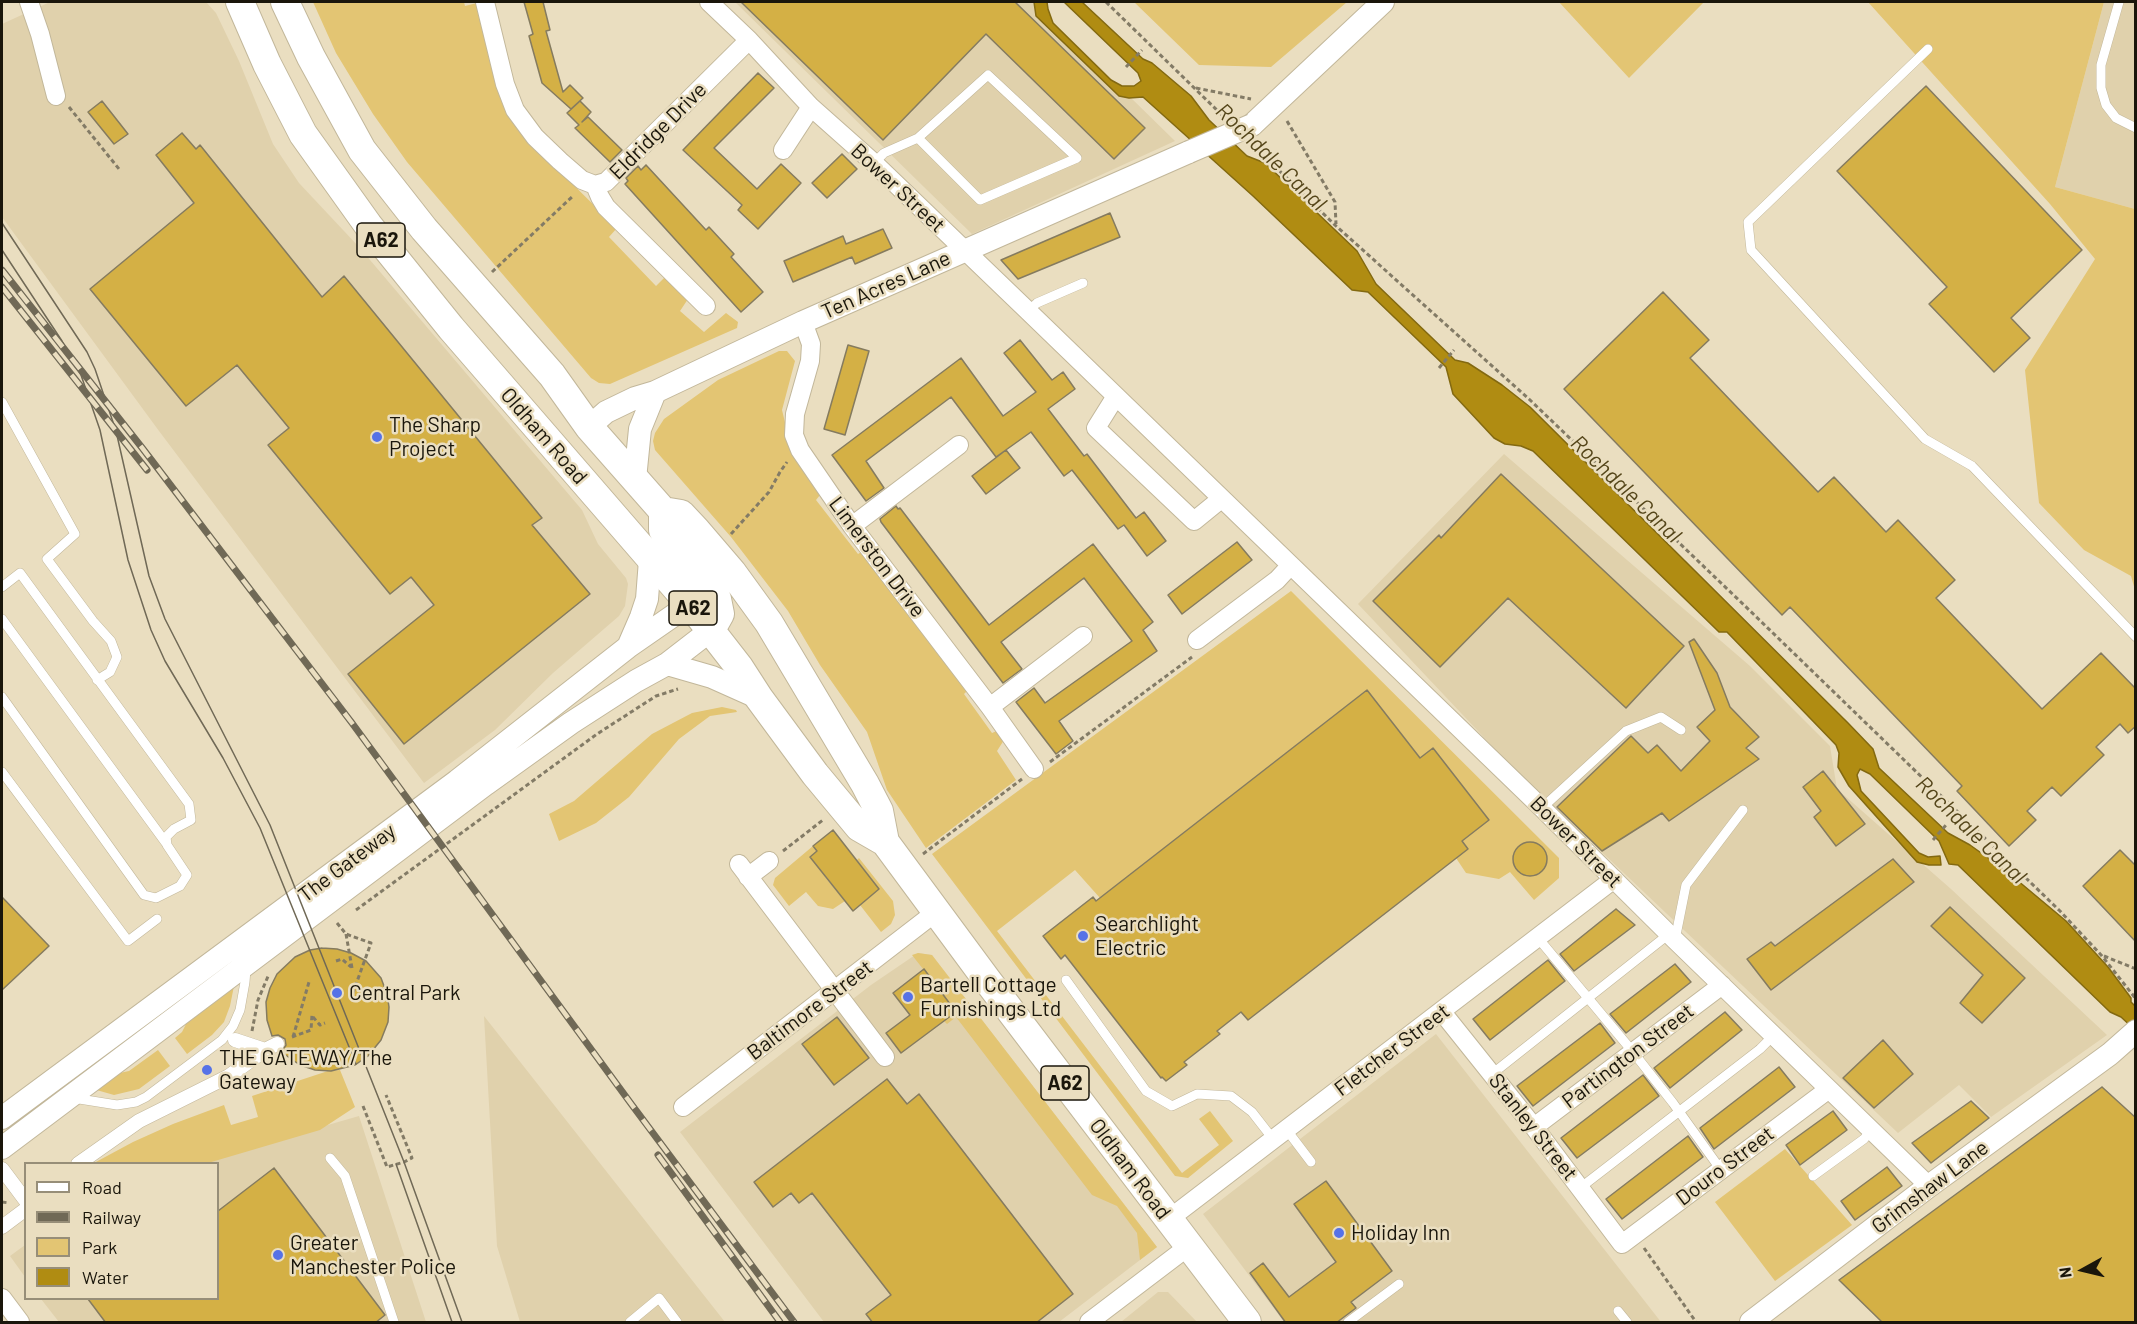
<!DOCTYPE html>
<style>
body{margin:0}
#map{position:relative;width:2137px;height:1324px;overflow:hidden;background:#eadec0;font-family:Barlow,sans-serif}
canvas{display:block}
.frame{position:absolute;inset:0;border:3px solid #1a160b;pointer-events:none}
.legend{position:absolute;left:24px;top:1162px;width:195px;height:138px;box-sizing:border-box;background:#eadec0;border:2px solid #978e78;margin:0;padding:8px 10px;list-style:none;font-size:18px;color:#1a160b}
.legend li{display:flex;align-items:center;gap:12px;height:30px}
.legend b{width:30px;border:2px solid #978e78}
.north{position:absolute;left:2053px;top:1240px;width:60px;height:60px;-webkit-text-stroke:4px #eadec0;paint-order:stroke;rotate:262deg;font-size:16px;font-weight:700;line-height:24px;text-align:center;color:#1a160b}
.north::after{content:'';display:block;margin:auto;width:21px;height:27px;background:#1a160b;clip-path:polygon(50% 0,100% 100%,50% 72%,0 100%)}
</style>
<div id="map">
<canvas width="2137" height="1324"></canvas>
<div class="frame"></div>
<ul class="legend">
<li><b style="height:8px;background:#fff"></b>Road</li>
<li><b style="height:8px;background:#706956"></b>Railway</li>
<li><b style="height:16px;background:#e3c573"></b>Park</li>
<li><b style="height:16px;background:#b08c12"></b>Water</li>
</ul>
<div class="north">N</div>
</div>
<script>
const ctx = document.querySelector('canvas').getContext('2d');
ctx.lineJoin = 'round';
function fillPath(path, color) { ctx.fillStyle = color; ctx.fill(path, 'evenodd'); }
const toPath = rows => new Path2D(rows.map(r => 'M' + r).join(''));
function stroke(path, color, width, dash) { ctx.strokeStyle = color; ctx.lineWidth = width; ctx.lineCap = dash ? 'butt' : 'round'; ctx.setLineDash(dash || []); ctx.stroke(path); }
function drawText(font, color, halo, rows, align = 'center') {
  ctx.font = font + ' Barlow,sans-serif'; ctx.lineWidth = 5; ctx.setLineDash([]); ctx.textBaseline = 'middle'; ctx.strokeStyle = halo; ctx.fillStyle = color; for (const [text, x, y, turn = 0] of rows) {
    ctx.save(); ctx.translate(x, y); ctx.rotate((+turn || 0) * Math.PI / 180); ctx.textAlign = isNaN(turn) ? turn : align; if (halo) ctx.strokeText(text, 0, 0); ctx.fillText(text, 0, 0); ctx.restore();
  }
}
const built = toPath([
 [50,2,206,2,216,13,239,61,273,144,299,183,359,247,582,510,598,544,626,578,628,584,625,606,619,616,553,673,495,730,424,783,159,431,2,217,2,24],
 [735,2,1033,2,1175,141,972,234],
 [2104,2,2135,2,2135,209,2055,187],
 [1504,454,1750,666,1830,746,1837,789,1951,889,2107,1035,1991,1117,1959,1085,1898,1133,1512,767,1358,604],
 [918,953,932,955,1157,1247,1059,1322,824,1322,680,1132,871,985],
 [484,1016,725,1322,520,1322,497,1246],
 [1436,1034,1661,1322,1284,1322,1203,1214],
 [359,1116,426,1322,59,1322,41,1299,218,1298,218,1164,196,1163],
 [25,1245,25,1277,10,1256],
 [1158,1292,1168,1292,1197,1322,1121,1322]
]);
const green = toPath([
 [313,2,464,2,465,6,477,3,499,95,506,112,518,130,617,228,609,237,656,286,665,277,688,299,680,311,704,332,726,313,738,322,737,328,610,384,599,383,591,378,407,162,373,114,336,53],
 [1134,2,1347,2,1271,67,1199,65],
 [1559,2,1704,2,1629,78],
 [1868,2,2104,2,2055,187,2135,209,2135,590,2131,576,2084,550,2039,503,2025,370,2095,259,2050,204],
 [779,351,787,351,795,361,782,410,792,451,820,495,816,500,858,554,863,551,968,690,964,694,992,733,999,730,1004,740,997,751,1016,780,926,848,887,790,867,732,820,665,788,611,731,537,655,450,653,441,655,433,664,419,718,380],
 [1291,591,1559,858,1559,878,1534,900,1510,872,1499,879,1466,873,1456,858,1462,841,1488,820,1433,748,1420,758,1367,690,1100,898,1075,870,997,931,1182,1173,1219,1145,1199,1119,1210,1111,1233,1141,1188,1178,1175,1176,932,854],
 [722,707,736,710,737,712,710,716,679,739,629,797,596,823,559,841,549,814,574,801,652,734,692,713],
 [813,846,817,851,810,857,818,867,825,861,833,870,825,877,845,901,833,909,818,906,806,892,789,906,773,885,775,878],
 [859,858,893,901,895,915,891,924,881,932,860,905,879,889,857,860],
 [918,953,932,955,1157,1247,1140,1260,1137,1233,1117,1206,1092,1195,956,1017,947,1024,944,1021,956,1011,912,955],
 [234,986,230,1006,224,1022,212,1035,187,1054,175,1038,182,1032,188,1020],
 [158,1050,170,1066,139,1089,114,1095,93,1089,115,1074,129,1071],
 [340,1070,355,1107,320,1130,208,1163,94,1163,133,1142,173,1124,224,1105,231,1125,258,1117,252,1096,328,1071],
 [1785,1149,1852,1225,1775,1281,1715,1202]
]);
const water = toPath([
 [1034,2,1047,2,1048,9,1053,23,1111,80,1122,86,1134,86,1141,81,1138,73,1064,2,1082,2,1143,59,1152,63,1191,96,1209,120,1247,156,1265,163,1357,251,1376,284,1455,360,1468,363,1502,385,1530,407,1848,723,1873,749,1879,768,1948,833,1970,845,2005,870,2066,921,2108,967,2131,998,2131,1002,2135,1006,2135,1030,2121,1017,2110,1012,1958,865,1949,864,1939,841,1870,774,1860,769,1857,775,1861,791,1919,853,1928,857,1940,856,1941,865,1929,865,1917,862,1849,786,1838,767,1839,753,1836,745,1727,632,1719,632,1533,451,1521,446,1505,444,1494,438,1453,394,1446,367,1368,292,1352,290,1253,196,1143,97,1129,98,1119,96,1036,16,1034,2]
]);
const building = toPath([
 [524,2,543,2,550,30,546,31,563,92,570,85,583,98,571,109,542,83,529,36,533,34,524,2],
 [741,2,1015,2,1145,128,1114,159,986,34,883,140,741,2],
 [758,73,774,88,714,148,757,189,781,164,801,183,758,229,738,210,742,205,683,150,758,73],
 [1926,86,2082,250,2011,318,2030,338,1994,372,1929,304,1947,287,1837,171,1926,86],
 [102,101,128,134,114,144,88,112,102,101],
 [580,101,591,112,582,122,588,117,622,150,610,162,575,128,579,125,567,113,580,101],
 [182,133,196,149,200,145,322,297,344,276,542,518,532,525,590,594,404,744,348,674,434,605,411,577,390,594,268,445,289,428,237,365,186,406,90,289,194,203,156,155,182,133],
 [842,154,857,169,827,198,812,183,842,154],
 [646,165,706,230,709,227,734,254,731,257,763,292,741,312,625,184,628,181,626,178,638,166,641,170,646,165],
 [1110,213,1120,237,1018,279,1001,260,1110,213],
 [883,229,892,248,855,264,852,257,793,282,784,261,843,236,846,244,883,229],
 [1663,292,1709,340,1690,358,1818,492,1834,477,1886,532,1898,520,1955,580,1936,598,2042,709,2101,653,2136,689,2136,726,2128,733,2120,724,2096,747,2104,755,2061,796,2052,787,2027,811,2036,820,2009,846,1957,791,1962,786,1790,607,1782,615,1564,389,1663,292],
 [1020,340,1052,380,1063,372,1075,389,1048,409,1084,456,1087,454,1136,518,1144,512,1166,541,1147,556,1124,525,1118,529,1072,470,1064,476,1031,432,996,457,951,397,866,461,884,488,866,501,832,455,961,358,1003,416,1036,392,1004,353,1020,340],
 [848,345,869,351,845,435,824,429,848,345],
 [1006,450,1020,468,986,494,972,476,1006,450],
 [1501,474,1684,646,1626,708,1508,598,1440,667,1373,601,1439,535,1441,538,1501,474],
 [896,506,898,509,900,508,989,625,1093,544,1153,622,1143,630,1157,651,1059,721,1073,741,1056,754,1016,702,1034,688,1045,703,1132,641,1084,578,1001,642,1022,669,1003,683,881,522,880,519,896,506],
 [1237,542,1252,560,1182,614,1168,595,1237,542],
 [1694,639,1717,673,1730,707,1759,737,1746,748,1759,759,1669,821,1662,813,1602,851,1557,807,1630,737,1631,736,1648,753,1657,745,1681,771,1710,741,1697,727,1715,710,1689,642,1694,639],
 [1367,690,1420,758,1433,748,1489,820,1462,841,1468,849,1248,1020,1241,1012,1217,1031,1220,1034,1184,1062,1187,1065,1166,1081,1162,1077,1161,1078,1065,955,1061,959,1043,936,1093,897,1096,901,1367,690],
 [1823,771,1865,824,1836,846,1814,817,1821,811,1803,787,1823,771],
 [833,830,879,889,853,911,810,857,817,851,813,846,833,830],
 '1513 859a17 17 0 1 1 34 0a17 17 0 1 1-34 0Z',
 [2120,850,2136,866,2136,942,2083,886,2120,850],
 [1893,859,1914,882,1771,990,1747,959,1771,942,1775,946,1893,859],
 [2,897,49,946,2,990,2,897],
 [1950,907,2025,978,1982,1023,1960,1003,1983,975,1931,926,1950,907],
 [1616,909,1635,925,1574,971,1560,954,1616,909],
 [322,948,337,949,351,953,366,961,381,978,387,994,389,1007,388,1022,381,1040,368,1056,355,1065,331,1071,315,1070,300,1065,284,1054,282,1051,286,1045,285,1039,278,1035,272,1036,267,1020,266,1002,270,988,277,974,295,957,310,950,322,948],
 [1548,960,1565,981,1490,1040,1473,1019,1548,960],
 [1675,964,1691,982,1626,1033,1610,1014,1675,964],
 [924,969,956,1012,901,1053,886,1033,910,1015,893,993,924,969],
 [1725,1012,1742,1030,1670,1088,1654,1068,1725,1012],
 [837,1017,869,1058,834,1085,802,1044,837,1017],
 [1600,1023,1615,1043,1533,1106,1517,1086,1600,1023],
 [1883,1040,1913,1074,1874,1108,1843,1078,1883,1040],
 [1779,1067,1795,1087,1714,1149,1700,1128,1779,1067],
 [1643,1075,1659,1096,1577,1158,1561,1138,1643,1075],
 [887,1079,907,1104,919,1094,1073,1294,1036,1323,873,1323,866,1314,891,1295,812,1193,799,1203,791,1193,773,1207,754,1182,887,1079],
 [2102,1087,2136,1118,2136,1323,1883,1323,1839,1280,2102,1087],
 [1971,1101,1989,1118,1931,1163,1912,1143,1971,1101],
 [1833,1111,1847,1130,1800,1165,1786,1145,1833,1111],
 [1688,1136,1703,1157,1622,1219,1606,1199,1688,1136],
 [1887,1167,1902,1186,1855,1220,1841,1201,1887,1167],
 [274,1168,385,1315,375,1323,106,1323,88,1299,218,1299,218,1211,274,1168],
 [1326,1181,1392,1271,1351,1302,1356,1308,1336,1323,1286,1323,1250,1273,1263,1263,1289,1297,1336,1262,1294,1204,1326,1181]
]);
const path = toPath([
 [1106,2,1223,116],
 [1126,67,1142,50],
 [1196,88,1251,99],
 [69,107,119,169],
 [1287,121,1335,202,1336,224],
 [1253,145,1336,226,1530,400,1744,605,2060,911,2102,956,2136,999],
 [492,272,574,195],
 [1439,368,1454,350],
 [731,534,769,492,780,472,787,462],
 [1050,762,1192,657],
 [1933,840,1946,825],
 [783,851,823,820],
 [923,854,1022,779],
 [356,910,597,734,656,696,678,689],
 [337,923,346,934,371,943,351,998],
 [346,934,352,968],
 [2104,956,2136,969],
 [336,961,342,959,351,967],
 [313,1017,320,1025,325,1023],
 [252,1031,258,1000,269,974],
 [292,1037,311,1030,312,1015],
 [293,1037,309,982],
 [363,1106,387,1167,404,1162,412,1158,386,1095],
 [2,1202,9,1203],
 [1644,1248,1696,1322]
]);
const service = toPath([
 [2119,2,2101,65,2101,88,2106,105,2116,118,2136,128],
 [1928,49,1748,222,1751,250,1925,439,1972,466,2136,637],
 [874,163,884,153,918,138,988,75,1077,158,980,200,918,138],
 [1028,311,1037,303,1083,283],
 [2,402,75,534,47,559,93,621,111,641,117,657,110,672,97,680],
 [2,587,20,573,189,804,191,820,174,829,166,837,167,845,187,875,180,886,156,898,144,895,2,697],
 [2,619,166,843],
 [2,772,128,941,157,919],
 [1542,808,1626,731,1661,717,1681,730],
 [1538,938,1633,1052,1673,1103,1721,1170],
 [1675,940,1686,885,1743,810],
 [1066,980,1146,1091,1172,1106,1197,1094,1231,1096,1252,1112,1273,1139],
 [1492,1074,1669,934],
 [73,1098,117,1105,136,1102,146,1097,222,1040,233,1026,240,1010,245,982,246,969],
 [1286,1129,1311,1162],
 [330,1158,345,1176,394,1322],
 [1813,1176,1864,1139,1871,1130],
 [1580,1188,1760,1049,1774,1035],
 [1618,1311,1627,1322],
 [630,1322,659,1298,677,1322],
 [1348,1322,1399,1284]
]);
const pedestrian = toPath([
 [235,1040,265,1050],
 [78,1164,139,1121,229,1076,265,1050,277,1044],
 [2,1169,26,1201],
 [2,1227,26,1209]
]);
const minor = toPath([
 [29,2,40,34,56,96],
 [485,2,505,84,515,110,535,137,560,161,582,180,595,185,606,182,749,40],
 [709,2,749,40,811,107,874,163,1028,311,1542,808,1675,940,1929,1186],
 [783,150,811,107],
 [595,185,600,197,606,207,706,306],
 [803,322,811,344,810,361,795,414,794,435,800,450,852,526,990,707,1034,769],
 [1116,396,1096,428,1194,521,1221,499],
 [852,526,959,445],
 [1197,640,1277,580,1290,566],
 [990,707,1083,636],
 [739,864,885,1057],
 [748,877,769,861],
 [1442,1012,1534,1127,1622,1244,1829,1089],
 [683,1107,936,912],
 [1534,1127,1722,985],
 [1169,1219,1614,879],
 [2,1298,20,1322],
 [1089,1322,1189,1246]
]);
const tertiary = toPath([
 [1252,125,1383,2],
 [589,427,606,412,635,398,655,392,803,322,1189,152],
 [635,479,640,429,655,392],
 [628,647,641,617,647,599,650,560],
 [667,664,712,677,759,698],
 [2,1118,457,781,628,647,690,604],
 [2,1148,486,784,571,723,636,681,667,664,711,630],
 [1751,1322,1929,1186,2110,1054,2136,1031]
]);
const trunk = toPath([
 [240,2,267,64,303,134,368,225,451,328,690,604,739,667,759,698,815,774,859,827,885,842],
 [285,2,311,57,362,150,424,229,552,375,589,427,663,511,681,514,696,530,732,572,769,623,865,784,879,811,885,842,987,980,1247,1322],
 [663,511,663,530,711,587,717,599,720,614,711,630]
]);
const tram = toPath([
 [2,223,87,352,95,369,116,431,149,576,165,619,270,825,404,1162,462,1322],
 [2,250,62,341,81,375,100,430,128,560,151,630,165,661,223,758,260,828,356,1064],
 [396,1164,452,1322]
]);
const rail = toPath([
 [2,270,143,449,352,723,632,1105,794,1322],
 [2,287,147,470],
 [658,1155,780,1322]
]);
const tertiaryBridge = toPath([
 [1189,152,1252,125]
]);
const markers = [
 [377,437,6,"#5672e7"],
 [1083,936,6,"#5672e7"],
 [337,993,6,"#5672e7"],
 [908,997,6,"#5672e7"],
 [207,1070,6,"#5672e7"],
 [1339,1233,6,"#5672e7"],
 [278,1255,6,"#5672e7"]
];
const shields = [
 [381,240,48],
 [693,608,48],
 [1065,1083,48]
];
const shieldNames = [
 ["A62",381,240],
 ["A62",693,608],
 ["A62",1065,1083]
];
const streetNames = [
 ["Eldridge Drive",658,131,-45],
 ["Bower Street",898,188,43],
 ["Ten Acres Lane",886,285,-24],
 ["Oldham Road",544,436,49],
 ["Limerston Drive",877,557,53],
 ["Bower Street",1576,842,45],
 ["The Gateway",347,863,-37],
 ["Baltimore Street",810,1010,-37],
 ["Fletcher Street",1392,1050,-37],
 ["Partington Street",1628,1056,-37],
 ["Stanley Street",1533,1127,52],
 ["Douro Street",1725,1166,-37],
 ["Oldham Road",1130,1169,53],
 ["Grimshaw Lane",1930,1187,-37]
];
const poiNames = [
 ["The Sharp",389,425],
 ["Project",389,449],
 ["Searchlight",1095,924],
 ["Electric",1095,948],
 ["Bartell Cottage",920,985],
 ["Furnishings Ltd",920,1009],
 ["Central Park",349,993],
 ["THE GATEWAY/The",219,1058],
 ["Gateway",219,1082],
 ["Holiday Inn",1351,1233],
 ["Greater",290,1243],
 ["Manchester Police",290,1267]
];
const waterNames = [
 ["Rochdale Canal",1271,157,44],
 ["Rochdale Canal",1626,489,44],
 ["Rochdale Canal",1971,830,44]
];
fillPath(built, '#e0d1ac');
fillPath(green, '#e3c573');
fillPath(water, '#b08c12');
stroke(water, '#836910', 1.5);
fillPath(building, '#d4b045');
stroke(building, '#857b5f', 1.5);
stroke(service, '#c2b79a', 10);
stroke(pedestrian, '#c2b79a', 15);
stroke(minor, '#c2b79a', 20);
stroke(tertiary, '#c2b79a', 24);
stroke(trunk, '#c2b79a', 30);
stroke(path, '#837b66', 3, [4.5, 3]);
stroke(service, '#fff', 9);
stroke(pedestrian, '#fff', 14);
stroke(minor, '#fff', 18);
stroke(tertiary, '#fff', 22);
stroke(trunk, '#fff', 28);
stroke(tram, '#706956', 1.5);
stroke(rail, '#706956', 7);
stroke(rail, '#eadec0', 4.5, [14]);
stroke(tertiaryBridge, '#c2b79a', 24, []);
stroke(tertiaryBridge, '#fff', 22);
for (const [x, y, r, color] of markers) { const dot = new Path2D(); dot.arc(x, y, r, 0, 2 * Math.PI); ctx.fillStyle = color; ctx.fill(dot); stroke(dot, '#eadec0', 2); }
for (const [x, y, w] of shields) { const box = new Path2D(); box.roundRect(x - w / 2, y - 17, w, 34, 4.5); ctx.fillStyle = '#eadec0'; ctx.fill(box); stroke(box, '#1a160b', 1.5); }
drawText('bold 20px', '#1a160b', null, shieldNames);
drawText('21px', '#1a160b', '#eadec0', streetNames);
drawText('21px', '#1a160b', '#eadec0', poiNames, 'left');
drawText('italic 22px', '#55461a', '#eadec0', waterNames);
</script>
